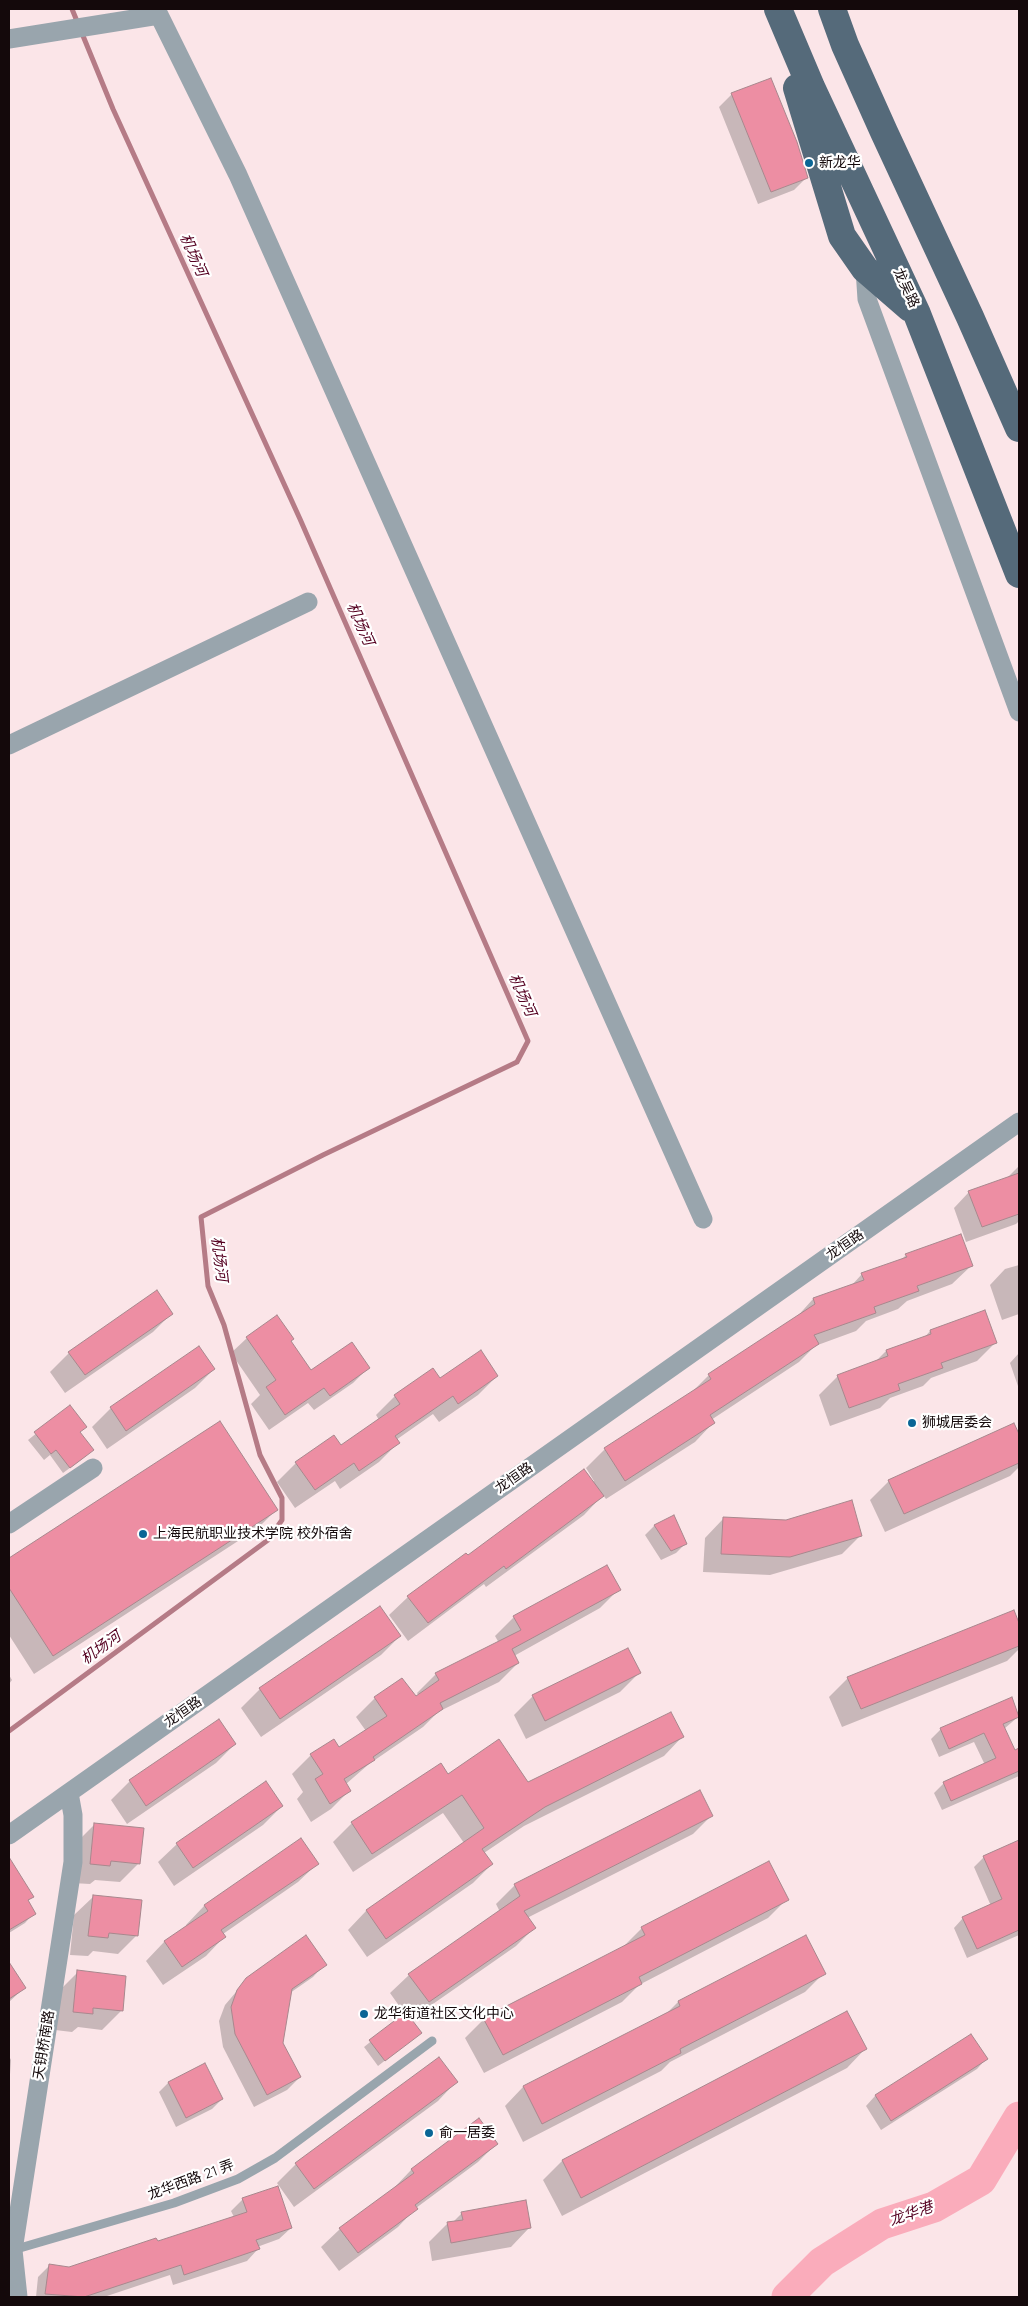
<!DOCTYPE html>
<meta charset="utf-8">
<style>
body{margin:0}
#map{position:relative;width:1028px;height:2306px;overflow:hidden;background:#fbe5e8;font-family:Quicksand,sans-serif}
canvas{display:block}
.frame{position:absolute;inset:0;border:10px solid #14090b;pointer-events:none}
</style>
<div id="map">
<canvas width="1028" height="2306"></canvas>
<div class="frame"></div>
</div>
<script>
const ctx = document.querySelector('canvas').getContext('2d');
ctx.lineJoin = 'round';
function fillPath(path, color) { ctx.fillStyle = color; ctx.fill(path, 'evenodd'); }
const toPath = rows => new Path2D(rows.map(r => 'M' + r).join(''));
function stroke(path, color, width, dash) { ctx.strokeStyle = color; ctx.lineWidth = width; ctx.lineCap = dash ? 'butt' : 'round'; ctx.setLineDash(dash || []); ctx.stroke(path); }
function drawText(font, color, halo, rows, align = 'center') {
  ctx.font = font + ' Quicksand,"Noto Sans SC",sans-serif'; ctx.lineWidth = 4.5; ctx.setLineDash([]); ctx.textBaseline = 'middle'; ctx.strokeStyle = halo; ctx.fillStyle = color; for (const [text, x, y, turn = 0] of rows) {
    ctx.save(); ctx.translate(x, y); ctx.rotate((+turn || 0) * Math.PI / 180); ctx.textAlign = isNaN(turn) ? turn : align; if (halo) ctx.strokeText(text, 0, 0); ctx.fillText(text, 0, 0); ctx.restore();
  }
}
const shadow = toPath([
 [732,94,807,177,794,190,758,204,719,107],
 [1018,1167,1019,1221,1016,1224,966,1242,954,1208,969,1192,1006,1179],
 [906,1255,971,1266,952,1284,907,1301,898,1309,866,1321,856,1331,815,1346,799,1362,711,1420,713,1423,695,1442,606,1499,603,1495,584,1515,486,1587,484,1584,408,1641,389,1615,408,1597,467,1557,594,1481,586,1468,605,1449,690,1394,709,1375,795,1319,813,1299,851,1286,862,1274,900,1261],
 [1019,1265,1019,1314,1002,1320,990,1285,1005,1269],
 [985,1312,996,1342,977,1361,931,1378,923,1386,890,1398,880,1408,830,1426,819,1395,838,1376,875,1362,886,1351,924,1338,930,1331],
 [172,1313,153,1332,65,1393,50,1372,69,1353],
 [247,1338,290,1341,311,1371,368,1368,353,1383,314,1410,308,1403,269,1430,251,1404,260,1395,231,1353],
 [1019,1353,1019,1389,1010,1363],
 [214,1369,195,1388,107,1449,92,1427,111,1408],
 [433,1370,440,1380,497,1376,478,1395,439,1422,433,1414,396,1440,398,1443,379,1462,340,1489,335,1481,295,1508,277,1482,296,1463,341,1446,379,1420,376,1415,395,1396],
 [70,1407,86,1456,63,1473,50,1455,44,1460,28,1440],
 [219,1422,277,1509,258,1528,34,1674,9,1635,9,1560],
 [1014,1425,1019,1437,1019,1467,1010,1476,885,1532,870,1500,889,1481],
 [673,1517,686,1543,676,1553,661,1560,645,1535,654,1526],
 [723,1519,786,1522,861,1535,842,1554,770,1575,703,1572,705,1538],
 [619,1589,600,1608,514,1656,518,1663,499,1682,438,1712,423,1727,369,1764,346,1784,350,1790,331,1809,311,1822,297,1799,303,1792,292,1774,311,1755,339,1749,366,1731,356,1717,375,1698,415,1698,419,1696,417,1693,436,1674,499,1643,495,1636,514,1617],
 [380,1607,400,1636,381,1655,261,1737,241,1708,260,1689],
 [1013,1611,1019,1626,1019,1649,1007,1661,842,1727,829,1697,848,1678],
 [639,1673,620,1692,526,1739,514,1715,533,1696],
 [9,1675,12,1680,9,1684],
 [1011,1698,1019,1716,1004,1729,1014,1752,1019,1749,1019,1776,942,1810,934,1793,944,1783,985,1765,974,1742,939,1757,931,1739,940,1730],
 [219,1720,235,1744,216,1763,127,1824,111,1800,130,1781],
 [682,1737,664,1756,524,1826,484,1853,492,1864,473,1883,367,1957,348,1930,366,1911,464,1843,443,1813,353,1872,333,1842,352,1823,448,1775,527,1784],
 [282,1806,263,1825,174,1886,158,1862,177,1844],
 [712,1815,693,1834,527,1918,534,1928,516,1946,410,2020,420,2033,378,2066,364,2047,405,2014,390,1993,409,1975,500,1912,496,1904,515,1885],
 [95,1824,139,1863,120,1882,95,1880,90,1884,72,1883,76,1843],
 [301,1840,317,1864,298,1882,223,1934,224,1937,206,1956,163,1985,146,1961,164,1942,187,1926,186,1925,204,1906],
 [1019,1842,1019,1935,967,1958,954,1928,963,1918,991,1906,974,1867,984,1857],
 [13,1867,32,1897,27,1902,34,1913,25,1923,9,1933,9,1870],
 [93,1897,137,1935,118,1954,93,1951,88,1956,70,1955,74,1915],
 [787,1899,768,1918,639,1985,622,2002,484,2073,465,2038,484,2019,623,1947,642,1928],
 [805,1937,824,1973,805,1992,670,2062,661,2071,523,2142,505,2106,523,2087,666,2014,678,2002],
 [9,1964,24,1988,9,2002],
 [325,1964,313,1977,290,1993,282,2043,300,2077,287,2090,254,2107,223,2047,219,2021,225,2005,247,1979],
 [78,1972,121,2011,102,2030,78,2027,72,2032,55,2030,59,1991],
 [846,2012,865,2049,847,2068,562,2216,543,2180,562,2161],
 [971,2036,986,2059,977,2069,881,2130,866,2106,875,2096],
 [9,2056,11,2060,9,2089],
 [439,2058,456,2082,438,2101,294,2207,277,2183,296,2164],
 [204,2065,222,2099,212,2109,176,2127,159,2092,168,2083],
 [479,2120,496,2144,478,2162,416,2208,398,2227,339,2271,321,2247,340,2229,393,2189,411,2170],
 [243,2199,291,2228,279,2239,257,2247,258,2249,247,2261,173,2285,170,2275,104,2297,36,2297,38,2277,49,2266,69,2268,157,2243,234,2217,231,2211],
 [462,2213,529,2228,511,2247,432,2261,429,2242,448,2223,452,2223]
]);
const stream = toPath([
 [9,1731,268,1540,282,1520,282,1498,260,1455,224,1325,208,1286,201,1217,323,1155,517,1062,528,1041,300,519,113,109,72,9]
]);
const river = toPath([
 [787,2297,822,2262,882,2224,934,2207,981,2180,1019,2117]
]);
const building = toPath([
 [771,78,797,142,808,178,771,192,731,93,771,78],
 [1019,1173,1019,1214,982,1227,968,1191,1019,1173],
 [961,1234,973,1266,917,1286,919,1291,874,1307,876,1313,814,1335,819,1344,710,1415,715,1423,625,1481,604,1448,711,1379,708,1374,815,1304,813,1298,864,1280,861,1273,907,1257,905,1254,961,1234],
 [157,1290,173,1314,85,1375,68,1352,157,1290],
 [985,1310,997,1343,941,1363,943,1368,898,1384,900,1390,849,1408,837,1375,888,1356,886,1350,931,1334,930,1330,985,1310],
 [277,1315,294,1339,291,1341,311,1370,352,1342,370,1368,330,1396,324,1388,285,1415,266,1387,276,1380,246,1337,277,1315],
 [199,1346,215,1369,126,1431,110,1407,199,1346],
 [481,1350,498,1376,458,1404,453,1396,395,1436,400,1443,359,1471,354,1463,315,1490,295,1462,334,1435,341,1445,400,1404,394,1395,433,1368,440,1378,481,1350],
 [70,1405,87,1427,80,1432,94,1450,70,1468,56,1450,51,1454,34,1432,70,1405],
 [220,1421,278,1510,53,1656,9,1588,9,1558,220,1421],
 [1014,1423,1019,1434,1019,1463,904,1514,888,1480,1014,1423],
 [584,1469,604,1496,506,1569,504,1566,428,1623,407,1596,466,1553,468,1555,584,1469],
 [852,1500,862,1536,790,1557,721,1554,723,1517,786,1520,852,1500],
 [674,1515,687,1544,671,1551,654,1525,674,1515],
 [607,1565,621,1590,512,1649,519,1663,440,1703,443,1709,373,1757,375,1760,344,1779,351,1791,330,1804,315,1779,323,1774,310,1754,334,1739,339,1747,387,1716,374,1697,402,1678,416,1696,439,1680,435,1673,521,1630,513,1616,607,1565],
 [380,1606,401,1636,280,1719,259,1688,380,1606],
 [1014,1610,1019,1623,1019,1646,861,1709,847,1677,1014,1610],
 [628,1648,641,1673,545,1721,532,1695,628,1648],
 [1012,1697,1019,1717,1003,1724,1015,1750,1019,1748,1019,1771,951,1801,943,1782,996,1758,984,1733,949,1749,940,1728,1012,1697],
 [671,1712,684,1737,545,1807,482,1849,493,1864,386,1939,366,1910,484,1828,462,1795,372,1854,351,1822,441,1763,448,1774,499,1739,528,1782,671,1712],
 [219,1719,236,1744,146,1806,129,1780,219,1719],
 [266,1781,283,1806,193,1868,176,1843,266,1781],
 [700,1790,713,1816,524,1911,536,1928,429,2002,408,1974,520,1896,514,1884,700,1790],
 [94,1823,144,1828,140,1864,111,1861,110,1866,90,1864,94,1823],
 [301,1838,319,1864,221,1930,226,1937,182,1967,164,1941,208,1911,204,1905,301,1838],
 [1019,1840,1019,1930,977,1949,962,1917,1002,1899,983,1856,1019,1840],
 [9,1857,34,1897,28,1900,36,1914,9,1930,9,1857],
 [769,1861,789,1900,639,1977,642,1984,503,2055,483,2018,645,1935,641,1927,769,1861],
 [93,1895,142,1900,138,1936,109,1933,108,1938,88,1936,93,1895],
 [306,1935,327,1965,292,1989,283,2043,301,2077,267,2095,235,2034,231,2007,237,1990,246,1978,306,1935],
 [806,1935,826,1974,680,2049,681,2053,542,2124,523,2086,680,2006,678,2001,806,1935],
 [9,1962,26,1988,9,1999,9,1962],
 [77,1970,126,1976,123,2011,93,2008,93,2014,73,2012,77,1970],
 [847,2011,867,2049,581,2198,562,2160,847,2011],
 [406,2012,422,2033,385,2061,369,2040,406,2012],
 [971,2034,988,2059,891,2121,875,2095,971,2034],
 [439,2057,458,2082,314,2189,295,2163,439,2057],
 [205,2063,223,2099,186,2118,168,2082,205,2063],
 [479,2118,498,2144,415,2205,418,2209,358,2253,339,2228,414,2173,411,2169,479,2118],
 [278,2186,292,2228,256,2240,260,2249,184,2275,181,2265,84,2297,45,2294,49,2264,69,2267,156,2238,158,2241,247,2212,242,2198,278,2186],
 [526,2200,531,2228,451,2243,447,2222,463,2220,461,2212,526,2200]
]);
const service = toPath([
 [13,2250,174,2203,238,2179,275,2158,432,2041]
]);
const minor = toPath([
 [156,9,238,175,703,1219],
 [9,39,159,15],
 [865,269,867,299,1019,712],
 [9,745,308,602],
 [9,1524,93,1468],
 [9,1835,1019,1122],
 [18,2297,13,2250,73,1862,73,1815,69,1793]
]);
const primary = toPath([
 [778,9,811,87,917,314,1019,574],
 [832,9,845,45,884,132,970,317,1019,428],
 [797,88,842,236,865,269,910,308]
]);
const markers = [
 [809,163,5,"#0b6696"],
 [912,1423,5,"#0b6696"],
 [143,1534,5,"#0b6696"],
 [364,2014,5,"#0b6696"],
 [429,2133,5,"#0b6696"]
];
const poiNames = [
 ["新龙华",819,163],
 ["狮城居委会",922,1423],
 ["上海民航职业技术学院 校外宿舍",153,1534],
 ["龙华街道社区文化中心",374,2014],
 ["俞一居委",439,2133]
];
const streetNames = [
 ["龙吴路",906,288,65],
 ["龙恒路",845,1245,-35],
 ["龙恒路",514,1478,-35],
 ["龙恒路",183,1712,-35],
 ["天钥桥南路",44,2045,-81],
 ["龙华西路 21 弄",191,2180,-20]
];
const waterNames = [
 ["机场河",193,255,66],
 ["机场河",360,624,66],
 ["机场河",522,995,66],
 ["机场河",219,1259,83],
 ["机场河",101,1648,-36],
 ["龙华港",911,2214,-19]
];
fillPath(shadow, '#0003');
stroke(stream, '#b57b86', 5);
stroke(river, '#faacbb', 31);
fillPath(building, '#ed8ea3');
stroke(building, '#a8878d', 1);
stroke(service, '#99a5ad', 9);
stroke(minor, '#99a5ad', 19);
stroke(primary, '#556a7a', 28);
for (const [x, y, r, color] of markers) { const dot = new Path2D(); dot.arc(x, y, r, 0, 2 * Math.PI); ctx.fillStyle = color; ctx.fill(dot); stroke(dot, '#fff', 2); }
drawText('14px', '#14090b', '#fff', poiNames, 'left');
drawText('14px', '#14090b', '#fff', streetNames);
drawText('italic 15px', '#550021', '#fff', waterNames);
</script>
